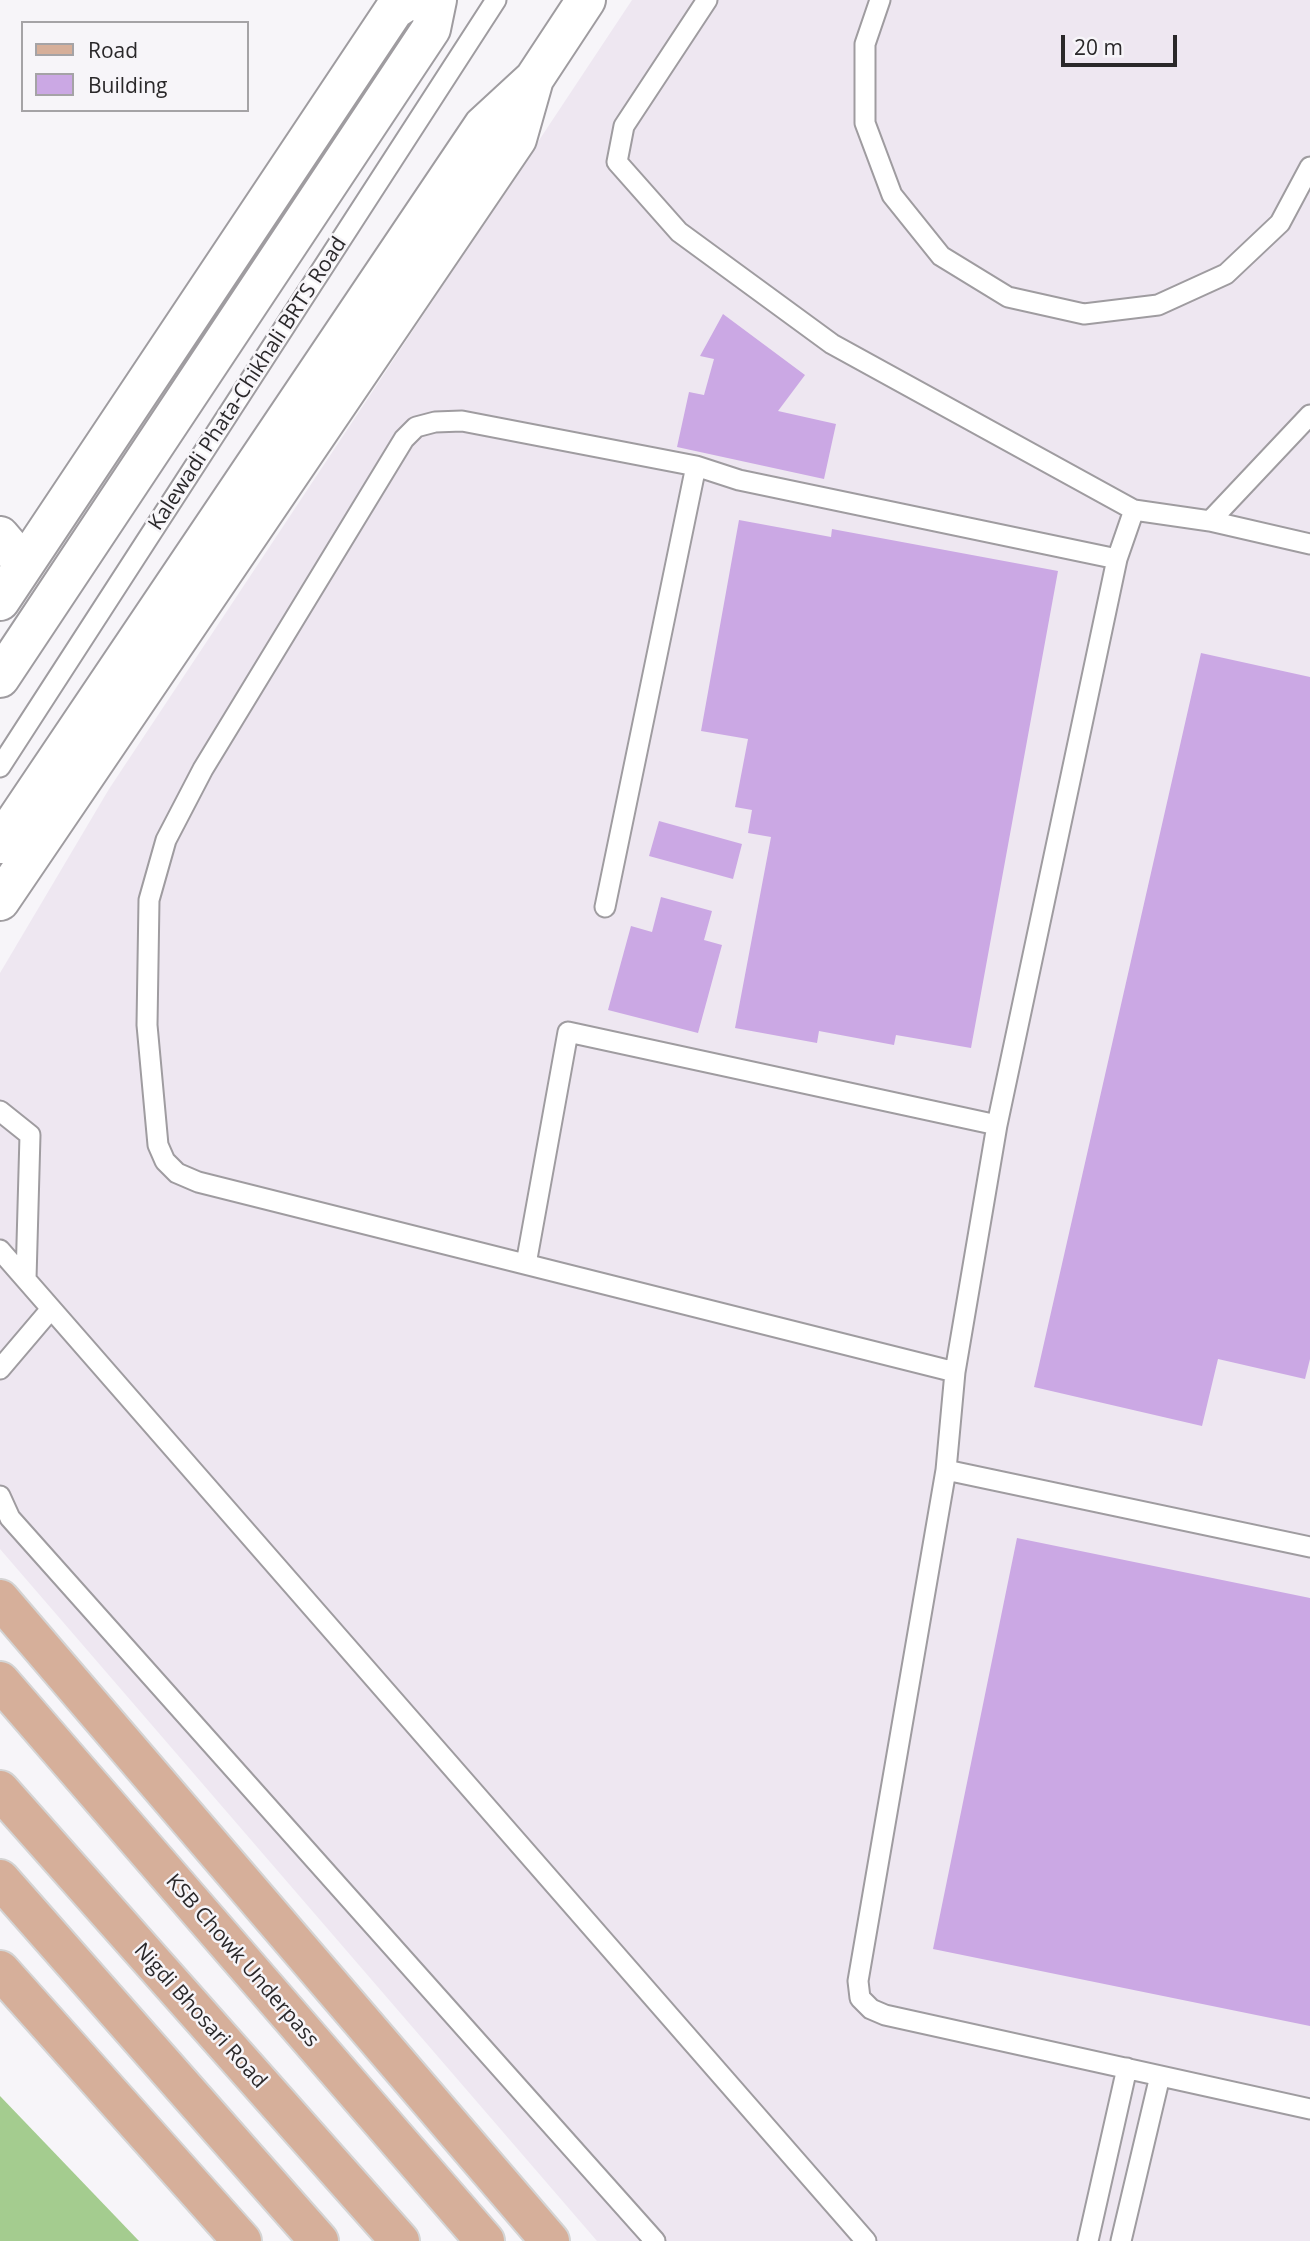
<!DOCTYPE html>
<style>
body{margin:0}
#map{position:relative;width:1310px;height:2241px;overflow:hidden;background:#f7f5f9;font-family:"Open Sans",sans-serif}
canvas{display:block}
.legend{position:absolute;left:21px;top:21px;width:228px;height:91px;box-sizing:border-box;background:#f7f5f9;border:2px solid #a5a3a6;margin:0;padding:9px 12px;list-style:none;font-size:21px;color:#2a282a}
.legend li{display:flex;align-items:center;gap:14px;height:35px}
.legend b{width:35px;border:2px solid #a5a3a6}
.scale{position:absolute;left:1061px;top:35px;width:116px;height:32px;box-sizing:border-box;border:4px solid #2a282a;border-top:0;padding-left:9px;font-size:21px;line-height:24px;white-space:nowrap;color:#2a282a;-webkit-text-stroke:5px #f7f5f9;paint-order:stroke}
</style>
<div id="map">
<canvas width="1310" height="2241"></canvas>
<ul class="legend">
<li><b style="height:9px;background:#d6af9a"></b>Road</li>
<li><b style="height:19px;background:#cba8e4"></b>Building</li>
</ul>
<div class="scale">20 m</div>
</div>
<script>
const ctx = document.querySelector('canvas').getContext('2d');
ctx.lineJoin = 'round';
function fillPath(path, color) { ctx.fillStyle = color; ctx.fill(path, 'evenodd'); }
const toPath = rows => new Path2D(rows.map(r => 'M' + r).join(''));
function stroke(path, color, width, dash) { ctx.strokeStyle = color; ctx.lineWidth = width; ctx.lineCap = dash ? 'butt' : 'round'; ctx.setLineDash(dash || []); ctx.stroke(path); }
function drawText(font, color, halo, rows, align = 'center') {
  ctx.font = font + ' "Open Sans",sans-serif'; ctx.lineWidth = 5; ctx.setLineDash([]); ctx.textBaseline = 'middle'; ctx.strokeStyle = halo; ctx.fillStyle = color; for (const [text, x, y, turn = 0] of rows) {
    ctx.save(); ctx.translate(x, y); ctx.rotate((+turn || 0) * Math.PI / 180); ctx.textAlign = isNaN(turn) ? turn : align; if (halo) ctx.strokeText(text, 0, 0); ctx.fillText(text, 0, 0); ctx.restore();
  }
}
const built = toPath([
 [632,0,1310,0,1310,2241,597,2241,0,1549,0,973,109,789]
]);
const forest = toPath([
 [0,2096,139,2241,0,2241]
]);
const building = toPath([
 [723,314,805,375,778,411,836,424,824,479,677,447,689,392,704,395,714,359,700,356],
 [739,520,831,537,832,529,1058,571,971,1048,896,1035,894,1045,819,1031,817,1043,735,1028,771,837,748,833,752,810,735,807,748,739,701,731],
 [1201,653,1310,677,1310,1359,1305,1379,1218,1359,1202,1426,1034,1387],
 [659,821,742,844,733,879,649,856],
 [661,897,712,911,704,940,722,945,698,1033,608,1010,631,926,652,932],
 [1017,1538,1310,1598,1310,2026,933,1949]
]);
const service = toPath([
 [707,0,624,126,617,162,679,232,832,344,1134,510,1210,521,1310,544],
 [880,0,865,44,865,123,892,195,941,256,1008,297,1084,314,1158,305,1226,274,1280,223,1310,167],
 [696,466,462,421,435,422,416,427,404,439,203,769,166,840,149,900,147,1025,158,1145,165,1161,177,1173,198,1182,955,1372],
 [1134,510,1117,559,997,1125,955,1372,946,1470,1310,1547],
 [1210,521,1310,415],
 [0,767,496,0],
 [605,907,696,466,739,480,1117,559],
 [0,1111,30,1135,26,1279],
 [0,1250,866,2241],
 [526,1264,568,1032,997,1125],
 [0,1369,51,1309],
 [946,1470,858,1981,860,1998,871,2009,885,2015,1310,2109],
 [0,1496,10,1518,655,2241],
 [1088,2241,1127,2068],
 [1121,2241,1160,2076]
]);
const minor = toPath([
 [0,536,23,563]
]);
const secondary = toPath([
 [0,601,394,10,409,0],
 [0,678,431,29,437,0],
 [0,844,483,126,534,79,586,0],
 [0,901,517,139,534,79]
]);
const primary = toPath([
 [0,1599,550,2241],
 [0,1681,485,2241],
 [0,1790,400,2241],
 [0,1879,319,2241],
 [0,1970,242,2241]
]);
const streetNames = [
 ["Kalewadi Phata-Chikhali BRTS Road",248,384,-57],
 ["KSB Chowk Underpass",242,1961,49],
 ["Nigdi Bhosari Road",200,2016,48]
];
fillPath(built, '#eee7f1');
fillPath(forest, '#a4cc8f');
fillPath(building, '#cba8e4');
stroke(service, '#9f9ca0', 23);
stroke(minor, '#9f9ca0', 42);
stroke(secondary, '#9f9ca0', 42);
stroke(primary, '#d4d4d4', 42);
stroke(service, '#fff', 19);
stroke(minor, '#fff', 38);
stroke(secondary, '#fff', 38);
stroke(primary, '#d6af9a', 38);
drawText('21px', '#2a282a', '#f7f5f9', streetNames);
</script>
